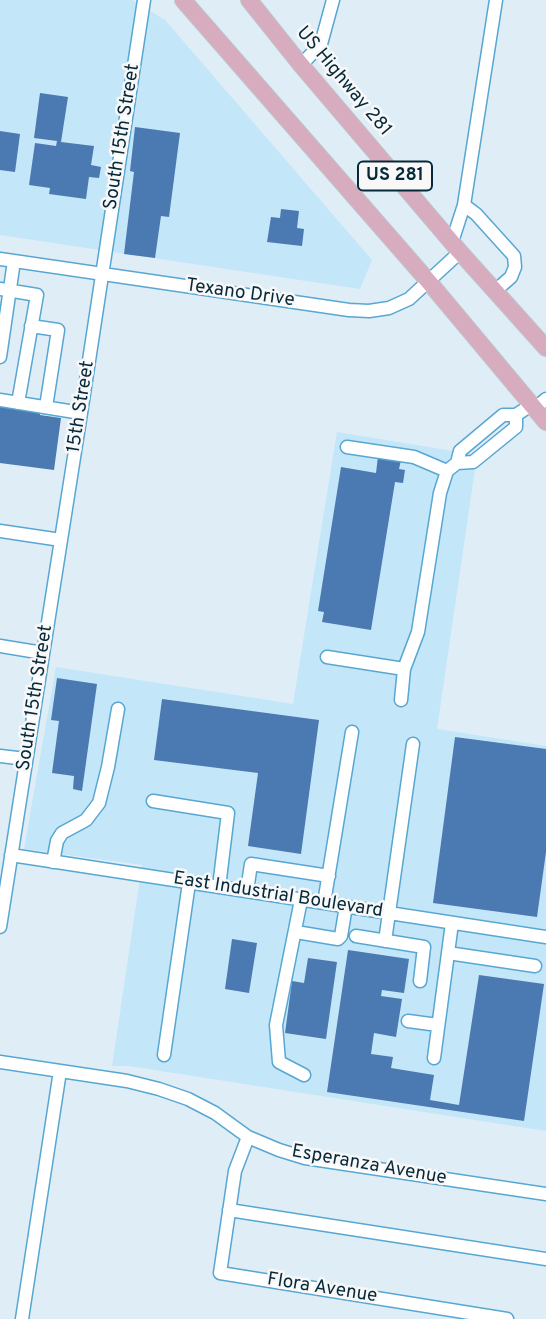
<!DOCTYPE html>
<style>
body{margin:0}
canvas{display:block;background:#deedf6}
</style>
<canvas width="546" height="1319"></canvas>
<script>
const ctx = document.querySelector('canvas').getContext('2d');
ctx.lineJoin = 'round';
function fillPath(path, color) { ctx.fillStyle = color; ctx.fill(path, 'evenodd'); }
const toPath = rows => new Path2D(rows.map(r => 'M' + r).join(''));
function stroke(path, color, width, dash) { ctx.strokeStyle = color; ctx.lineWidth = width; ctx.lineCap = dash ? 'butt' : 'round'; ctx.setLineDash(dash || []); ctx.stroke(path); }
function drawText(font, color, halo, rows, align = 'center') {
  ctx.font = font + ' Overpass,sans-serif'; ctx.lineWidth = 5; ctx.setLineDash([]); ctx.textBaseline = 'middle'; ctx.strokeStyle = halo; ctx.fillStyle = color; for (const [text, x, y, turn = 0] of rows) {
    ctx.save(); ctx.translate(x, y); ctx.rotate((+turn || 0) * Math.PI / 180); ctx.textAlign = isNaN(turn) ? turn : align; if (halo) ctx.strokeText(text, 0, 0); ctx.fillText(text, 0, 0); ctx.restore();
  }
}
const built = toPath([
 [0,0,132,0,165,20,372,260,360,289,0,235],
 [337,432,477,455,437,729,546,746,546,1131,129,1066,112,1066,142,865,24,849,56,667,293,704]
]);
const building = toPath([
 [40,93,68,97,61,142,94,146,91,165,101,167,99,178,89,177,86,199,49,194,50,188,29,185,35,143,56,146,57,141,34,138],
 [135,127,180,133,169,217,161,216,155,258,124,254,134,172,130,171],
 [0,131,20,134,15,172,0,170],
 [281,209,299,211,297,228,304,229,302,246,267,242,271,217,280,218],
 [1,405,40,411,40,415,61,418,54,470,0,463,0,408],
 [378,456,401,460,399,469,405,470,403,483,395,482,371,630,322,622,324,612,318,611,341,467,376,473],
 [57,678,97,684,82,791,73,789,74,776,52,773,59,721,51,720],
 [162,699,319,720,301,854,248,846,258,773,154,760],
 [455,737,546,749,546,852,537,917,433,903],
 [232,939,257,943,249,993,225,989],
 [348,950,409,959,404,993,382,990,381,996,402,999,396,1037,374,1033,371,1054,393,1057,391,1068,434,1075,430,1100,459,1105,479,975,544,984,524,1121,327,1092],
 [308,958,337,962,326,1039,285,1033,292,981,304,983]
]);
const minor = toPath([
 [301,65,321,44,333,0],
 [464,205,476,214,514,256,515,267,511,277,495,291],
 [452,242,464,205,496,0],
 [0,259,349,310,369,311,389,308,409,299,460,252],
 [0,289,37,295,18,403],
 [31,326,58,330,46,407],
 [0,357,14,261],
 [0,400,81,413],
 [534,409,546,399],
 [347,447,414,457,447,471],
 [457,463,473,462,516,427,516,415],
 [0,531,61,540],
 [0,646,43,653],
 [327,657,404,669],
 [401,700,404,669,418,632,440,493,447,471,457,463,460,451,503,415,516,415,531,405],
 [0,756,26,759],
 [153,801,228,813,219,887],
 [11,855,546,937],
 [53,862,57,841,62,833,86,820,99,803,108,767,118,709],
 [247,891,251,864,329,876],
 [301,900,276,1025,279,1062,304,1075],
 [324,903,352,732],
 [0,927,81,413,144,0],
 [296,932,338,939,341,936,346,906],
 [356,936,424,947,420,981],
 [385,941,413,744],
 [448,953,535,966],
 [408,1021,438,1025],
 [164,1055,189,883],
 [434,1058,452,923],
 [0,1062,127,1081,159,1089,188,1099,215,1113,248,1137,279,1150,305,1158,546,1194],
 [248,1137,235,1171,220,1273,507,1319],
 [229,1210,546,1259],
 [22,1319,60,1071]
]);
const major = toPath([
 [183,0,429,282,546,422],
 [249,0,301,65,460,252,546,348]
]);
const shields = [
 [395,176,74]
];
const shieldNames = [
 ["US 281",395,176]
];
const streetNames = [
 ["US Highway 281",343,82,50],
 ["South 15th Street",123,137,-81],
 ["Texano Drive",240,294,8],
 ["15th Street",82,407,-81],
 ["South 15th Street",36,698,-81],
 ["East Industrial Boulevard",278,896,9],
 ["Esperanza Avenue",369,1166,10],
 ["Flora Avenue",322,1289,9]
];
fillPath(built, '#c4e6f9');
fillPath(building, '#4b79b1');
stroke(minor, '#57a7d2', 15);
stroke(major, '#bec7cc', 18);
stroke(minor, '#fff', 12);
stroke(major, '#d7acbe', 16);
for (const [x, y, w] of shields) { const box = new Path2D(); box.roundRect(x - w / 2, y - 14.5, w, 29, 5); ctx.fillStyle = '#f8f8f8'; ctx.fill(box); stroke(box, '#06293a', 2); }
drawText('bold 18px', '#06293a', null, shieldNames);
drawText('19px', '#06293a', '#f8f8f8', streetNames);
</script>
